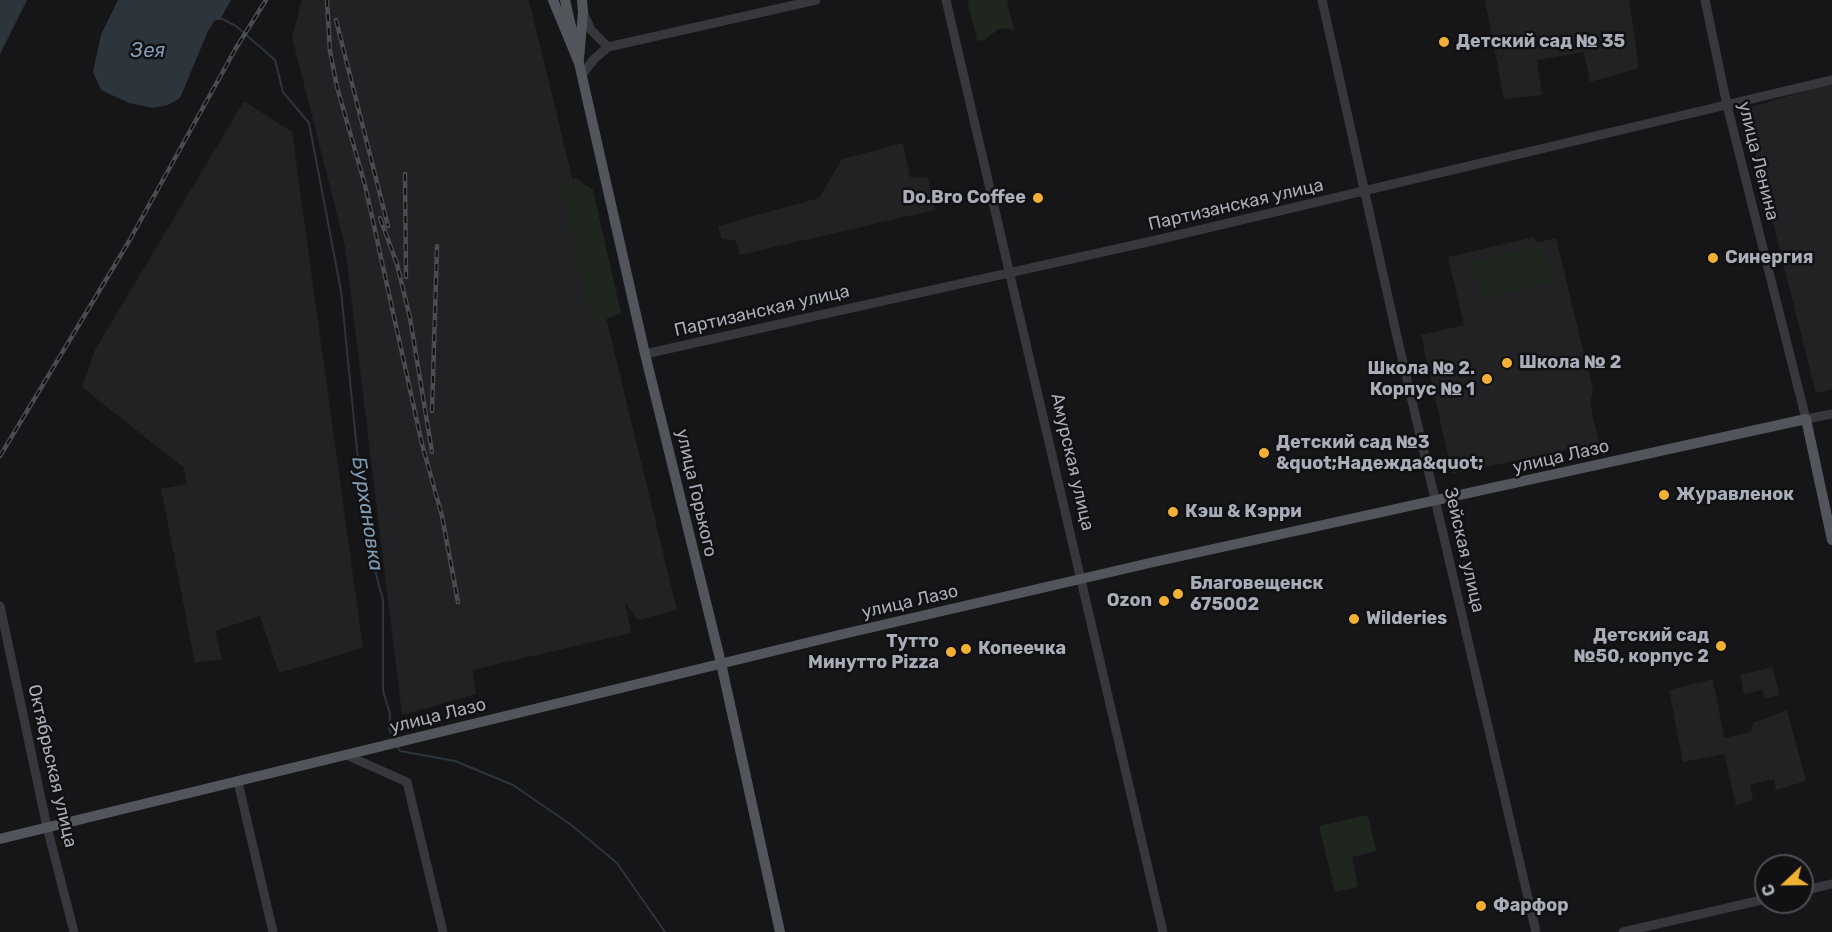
<!DOCTYPE html>
<meta charset="utf-8">
<style>
body{margin:0}
#map{position:relative;width:1832px;height:932px;overflow:hidden;background:#161618;font-family:Rubik,sans-serif}
canvas{display:block}
.north{position:absolute;left:1754px;top:854px;width:60px;height:60px;box-sizing:border-box;background:#111113;border:2px solid #4d4f55;border-radius:50%;rotate:248deg;font-size:16px;font-weight:700;line-height:24px;text-align:center;color:#a8adb8}
.north::after{content:'';display:block;margin:auto;width:21px;height:27px;background:#f2b134;clip-path:polygon(50% 0,100% 100%,50% 72%,0 100%)}
</style>
<div id="map">
<canvas width="1832" height="932"></canvas>
<div class="north">С</div>
</div>
<script>
const ctx = document.querySelector('canvas').getContext('2d');
ctx.lineJoin = 'round';
function fillPath(path, color) { ctx.fillStyle = color; ctx.fill(path, 'evenodd'); }
const toPath = rows => new Path2D(rows.map(r => 'M' + r).join(''));
function stroke(path, color, width, dash) { ctx.strokeStyle = color; ctx.lineWidth = width; ctx.lineCap = dash ? 'butt' : 'round'; ctx.setLineDash(dash || []); ctx.stroke(path); }
function drawText(font, color, halo, rows, align = 'center') {
  ctx.font = font + ' Rubik,sans-serif'; ctx.lineWidth = 5; ctx.setLineDash([]); ctx.textBaseline = 'middle'; ctx.strokeStyle = halo; ctx.fillStyle = color; for (const [text, x, y, turn = 0] of rows) {
    ctx.save(); ctx.translate(x, y); ctx.rotate((+turn || 0) * Math.PI / 180); ctx.textAlign = isNaN(turn) ? turn : align; if (halo) ctx.strokeText(text, 0, 0); ctx.fillText(text, 0, 0); ctx.restore();
  }
}
const built = toPath([
 [302,0,529,0,677,610,638,620,625,603,631,633,473,670,476,694,402,715,345,246,292,37],
 [1485,0,1629,0,1639,68,1590,82,1584,52,1537,60,1542,95,1504,99],
 [1832,83,1832,389,1816,393,1744,109],
 [244,101,292,132,363,648,279,673,260,616,215,631,222,659,195,663,161,489,187,484,184,468,82,387,95,350],
 [903,143,910,177,928,178,935,210,740,255,735,240,722,239,718,226,819,198,842,159],
 [1534,237,1536,243,1556,238,1593,391,1590,403,1599,443,1452,474,1421,335,1464,325,1448,257],
 [1772,667,1780,695,1765,699,1762,690,1744,694,1740,675],
 [1713,679,1724,738,1751,732,1753,723,1787,710,1806,781,1776,790,1774,779,1750,785,1753,800,1736,805,1724,754,1683,762,1669,690]
]);
const green = toPath([
 [967,0,1007,0,1014,30,1000,28,983,41,977,40],
 [576,178,593,190,621,313,599,322,591,319,562,189,566,183],
 [1544,244,1553,282,1482,300,1472,262],
 [1368,815,1376,851,1352,857,1358,887,1335,892,1319,826]
]);
const water = toPath([
 [0,0,27,0,0,54],
 [118,0,231,0,220,20,215,20,208,31,180,98,168,105,153,108,129,103,101,90,93,72,101,35]
]);
const stream = toPath([
 [220,18,236,26,275,60,283,92,309,123,341,291,358,460,366,482,370,552,383,600,383,691,390,714,389,729,395,740],
 [397,746,400,751,455,761,513,785,570,824,617,863,665,932]
]);
const minor = toPath([
 [946,0,1163,932],
 [1322,0,1395,328,1536,932],
 [1705,0,1727,105,1806,419,1832,414],
 [583,12,591,30,608,47],
 [582,75,594,59,608,47,816,0],
 [645,354,1161,239,1832,80],
 [0,606,47,827,74,932],
 [346,755,407,782,443,932],
 [238,782,273,932],
 [1802,891,1832,884],
 [1623,932,1766,899]
]);
const major = toPath([
 [553,0,579,63,645,354,721,663,780,932],
 [565,0,574,39],
 [579,59,583,12,582,0],
 [0,839,839,635,1154,562,1806,419,1832,540]
]);
const rail = toPath([
 [327,0,330,51,337,87,365,185,422,444,442,516,458,602],
 [336,20,388,226],
 [405,174,406,277],
 [380,218,397,264,410,318,432,452],
 [432,411,437,246],
 [0,456,128,243,236,48,266,0]
]);
const markers = [
 [1444,42,6,"#f2b134"],
 [1038,198,6,"#f2b134"],
 [1713,258,6,"#f2b134"],
 [1507,363,6,"#f2b134"],
 [1487,379,6,"#f2b134"],
 [1264,453,6,"#f2b134"],
 [1664,495,6,"#f2b134"],
 [1173,512,6,"#f2b134"],
 [1178,594,6,"#f2b134"],
 [1164,601,6,"#f2b134"],
 [1354,619,6,"#f2b134"],
 [1721,646,6,"#f2b134"],
 [966,649,6,"#f2b134"],
 [951,652,6,"#f2b134"],
 [1481,906,6,"#f2b134"]
];
const poiNames = [
 ["Детский сад № 35",1456,42],
 ["Do.Bro Coffee",1026,198,"right"],
 ["Синергия",1725,258],
 ["Школа № 2",1519,363],
 ["Школа № 2.",1475,369,"right"],
 ["Корпус № 1",1475,390,"right"],
 ["Детский сад №3",1276,443],
 ["&quot;Надежда&quot;",1276,464],
 ["Журавленок",1676,495],
 ["Кэш & Кэрри",1185,512],
 ["Благовещенск",1190,584],
 ["675002",1190,605],
 ["Ozon",1152,601,"right"],
 ["Wilderies",1366,619],
 ["Детский сад",1709,636,"right"],
 ["№50, корпус 2",1709,657,"right"],
 ["Тутто",939,642,"right"],
 ["Минутто Pizza",939,663,"right"],
 ["Копеечка",978,649],
 ["Фарфор",1493,906]
];
const streetNames = [
 ["улица Ленина",1758,161,76],
 ["Партизанская улица",1236,205,-13],
 ["Партизанская улица",762,311,-13],
 ["улица Лазо",1561,457,-13],
 ["Амурская улица",1072,462,77],
 ["улица Горького",696,493,77],
 ["Зейская улица",1464,550,77],
 ["улица Лазо",910,602,-13],
 ["улица Лазо",438,716,-14],
 ["Октябрьская улица",52,766,77]
];
const waterNames = [
 ["Зея",148,51],
 ["Бурхановка",367,514,81]
];
fillPath(built, '#222225');
fillPath(green, '#1e261f');
fillPath(water, '#2c353c');
stroke(stream, '#2c353c', 2);
stroke(minor, '#37383d', 9);
stroke(major, '#53555c', 10);
stroke(rail, '#4a4c52', 4.5);
stroke(rail, '#111113', 2, [7]);
for (const [x, y, r, color] of markers) { const dot = new Path2D(); dot.arc(x, y, r, 0, 2 * Math.PI); ctx.fillStyle = color; ctx.fill(dot); stroke(dot, '#111113', 2); }
drawText('bold 18px', '#a8adb8', '#111113', poiNames, 'left');
drawText('18px', '#a8adb8', '#111113', streetNames);
drawText('italic 20px', '#7f9bb3', '#111113', waterNames);
</script>
